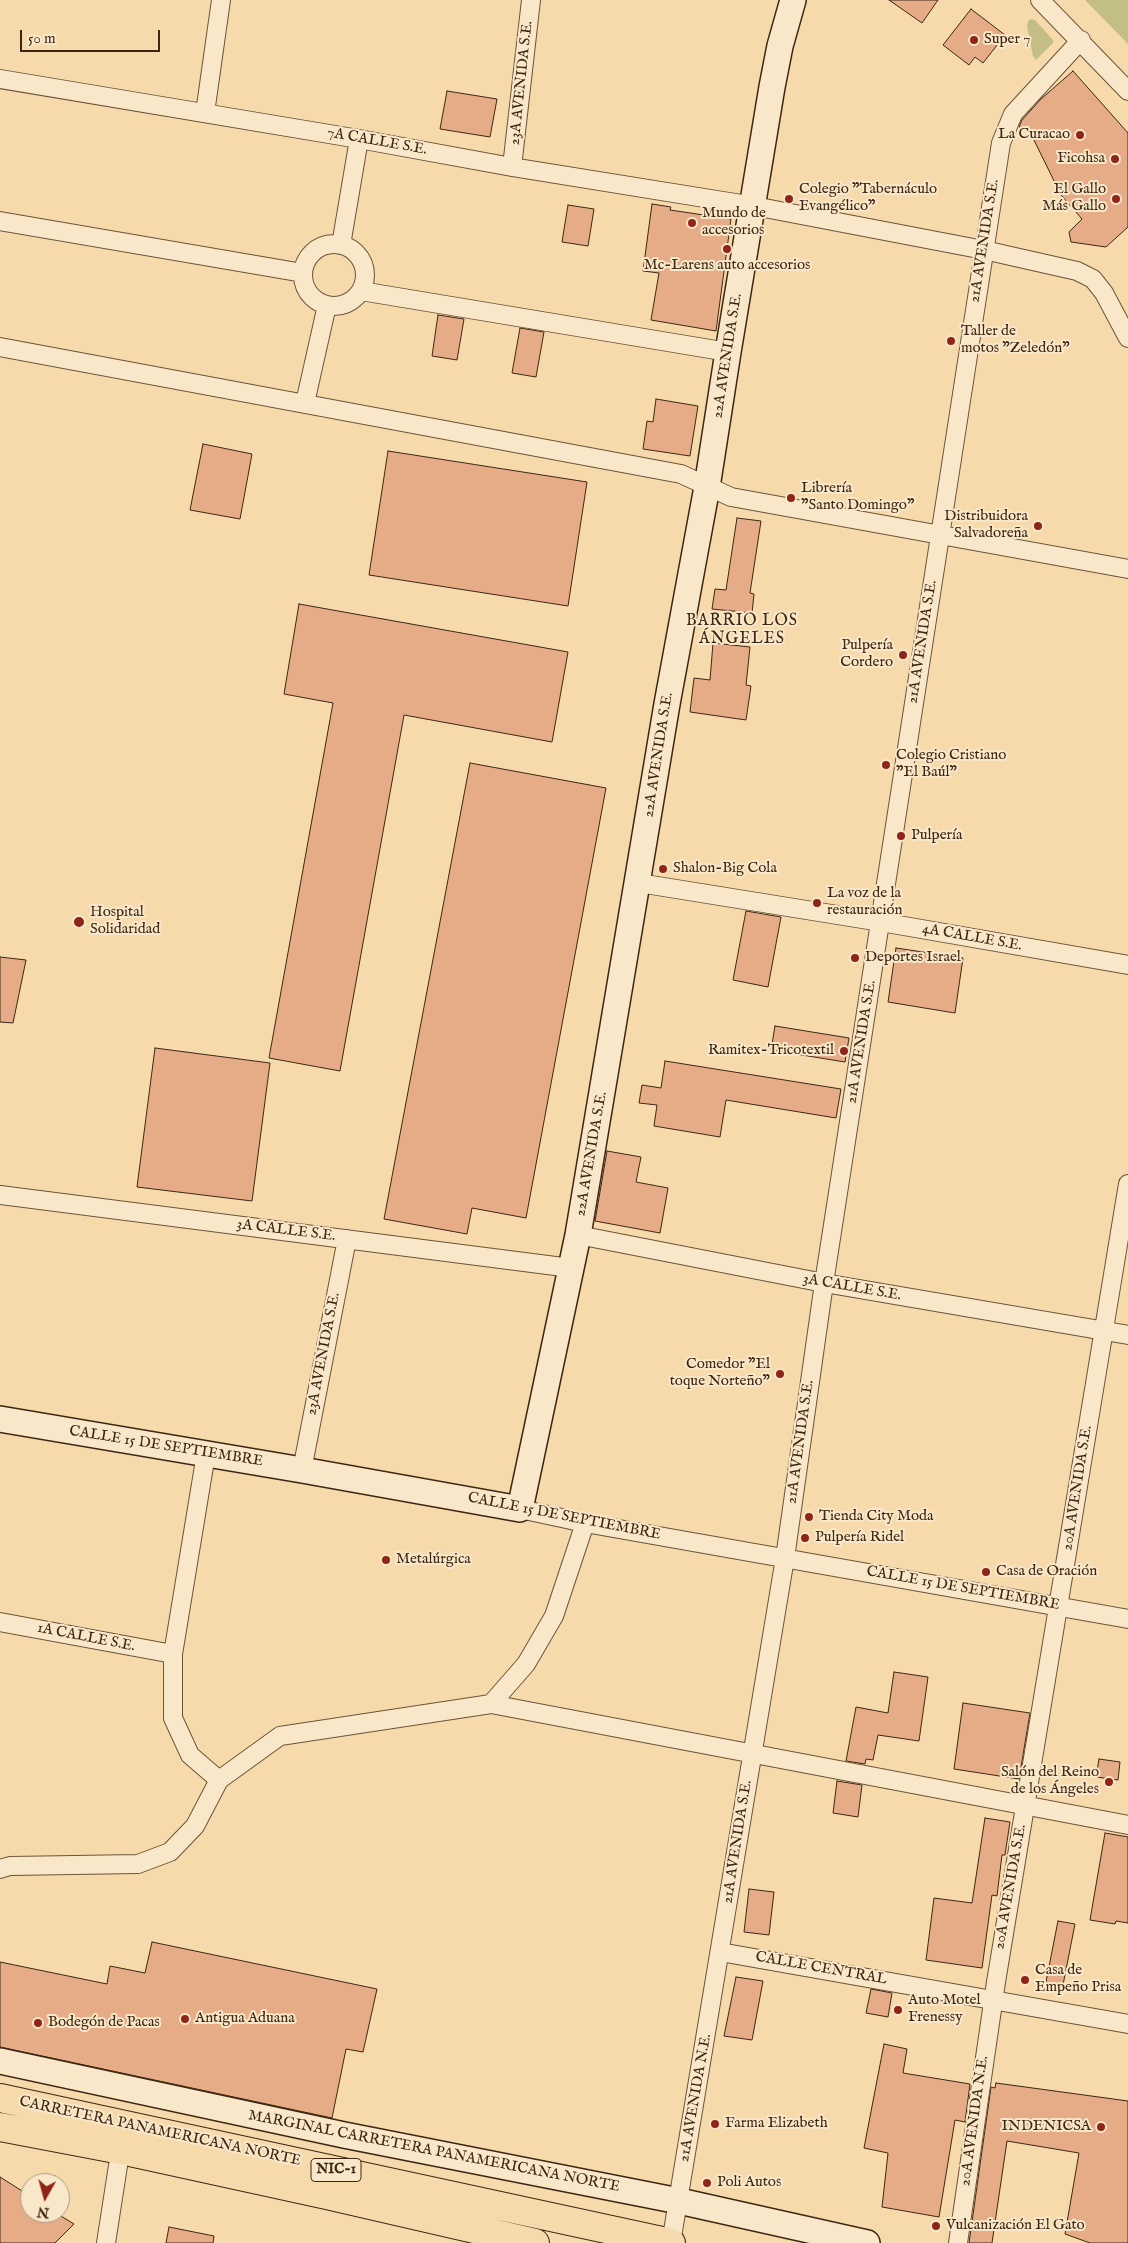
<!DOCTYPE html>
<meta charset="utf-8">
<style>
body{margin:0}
#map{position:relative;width:1128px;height:2243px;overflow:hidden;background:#f6daac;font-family:"IM FELL English",serif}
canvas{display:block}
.north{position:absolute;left:20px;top:2173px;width:50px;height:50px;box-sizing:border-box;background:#f9e7c9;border:1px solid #ae9a80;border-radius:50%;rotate:187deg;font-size:14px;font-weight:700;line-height:20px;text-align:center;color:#3e2712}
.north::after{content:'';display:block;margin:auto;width:18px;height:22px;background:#8f2418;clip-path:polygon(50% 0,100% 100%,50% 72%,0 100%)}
.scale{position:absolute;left:20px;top:30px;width:140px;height:22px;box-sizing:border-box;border:2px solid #3e2712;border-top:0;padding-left:6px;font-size:15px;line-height:18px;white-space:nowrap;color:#3e2712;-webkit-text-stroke:4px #f9e7c9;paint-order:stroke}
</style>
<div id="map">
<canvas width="1128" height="2243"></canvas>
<div class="north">N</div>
<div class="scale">50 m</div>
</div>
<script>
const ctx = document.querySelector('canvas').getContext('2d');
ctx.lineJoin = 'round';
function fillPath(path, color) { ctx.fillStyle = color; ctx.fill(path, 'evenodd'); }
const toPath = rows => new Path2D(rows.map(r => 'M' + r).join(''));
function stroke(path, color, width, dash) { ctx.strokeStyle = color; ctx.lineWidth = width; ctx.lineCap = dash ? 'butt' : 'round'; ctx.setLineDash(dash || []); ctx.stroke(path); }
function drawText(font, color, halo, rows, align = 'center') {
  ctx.font = font + ' "IM FELL English",serif'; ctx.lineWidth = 4; ctx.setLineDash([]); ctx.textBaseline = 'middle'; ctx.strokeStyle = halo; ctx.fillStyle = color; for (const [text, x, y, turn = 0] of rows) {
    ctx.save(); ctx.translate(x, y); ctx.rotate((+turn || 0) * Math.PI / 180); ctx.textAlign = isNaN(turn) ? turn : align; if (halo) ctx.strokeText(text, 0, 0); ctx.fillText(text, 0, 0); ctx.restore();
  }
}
const green = toPath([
 [1085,0,1128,0,1128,44],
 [1031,19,1035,20,1053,40,1053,43,1036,60,1033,56,1027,26,1028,21]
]);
const building = toPath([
 [889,0,938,0,922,23,889,0],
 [971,9,1005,35,983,63,975,57,969,65,943,45,971,9],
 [1073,71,1128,133,1128,227,1106,247,1071,242,1069,232,1082,219,1061,195,1029,130,1019,127,1022,120,1041,99,1073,71],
 [447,91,497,99,490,137,440,129,447,91],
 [652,204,671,207,670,210,731,219,716,331,651,320,659,273,643,271,652,204],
 [568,205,594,209,588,246,562,242,568,205],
 [438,315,464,319,457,360,432,356,438,315],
 [520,328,544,332,536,377,512,373,520,328],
 [656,399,698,406,690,456,643,449,647,421,653,422,656,399],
 [203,444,252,454,240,519,190,510,203,444],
 [388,451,587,482,568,606,369,575,388,451],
 [737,518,761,521,750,593,754,594,752,613,712,609,715,589,726,590,737,518],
 [299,604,568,652,552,742,404,715,340,1071,269,1058,333,703,284,694,299,604],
 [713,643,750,647,746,685,751,686,746,720,690,712,694,678,710,680,713,643],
 [470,763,606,788,526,1218,472,1208,467,1234,384,1219,470,763],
 [746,911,781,917,768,987,733,980,746,911],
 [896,948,963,958,955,1013,888,1002,896,948],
 [0,957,26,960,13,1023,0,1022,0,957],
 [775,1026,849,1038,845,1062,771,1050,775,1026],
 [155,1048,270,1063,252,1201,137,1187,155,1048],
 [665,1061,841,1089,836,1118,726,1100,720,1137,654,1126,657,1105,639,1103,642,1085,661,1088,665,1061],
 [607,1151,641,1157,636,1182,668,1188,660,1233,595,1221,607,1151],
 [894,1672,928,1677,919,1741,878,1735,873,1760,866,1759,865,1764,846,1761,856,1707,888,1713,894,1672],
 [963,1703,1030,1713,1019,1779,954,1769,963,1703],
 [1099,1759,1120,1762,1118,1780,1096,1777,1099,1759],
 [837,1781,862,1785,858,1817,833,1813,837,1781],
 [985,1818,1010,1822,1005,1855,1002,1855,997,1896,992,1895,982,1968,926,1960,934,1898,972,1903,985,1818],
 [1105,1833,1128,1837,1128,1923,1116,1921,1115,1924,1090,1920,1105,1833],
 [749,1889,774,1892,769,1935,744,1932,749,1889],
 [1058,1921,1075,1924,1062,1990,1045,1987,1058,1921],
 [152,1942,377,1989,363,2052,346,2049,332,2118,0,2047,0,1962,107,1984,110,1966,145,1973,152,1942],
 [736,1977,763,1981,752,2040,724,2036,736,1977],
 [871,1989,892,1993,888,2017,866,2013,871,1989],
 [884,2044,907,2049,903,2073,970,2084,965,2122,955,2120,939,2217,882,2207,888,2153,864,2148,884,2044],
 [996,2083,1128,2101,1128,2243,1090,2243,1065,2234,1079,2153,1007,2141,992,2243,969,2243,991,2087,995,2088,996,2083],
 [0,2177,30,2196,30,2213,56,2213,74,2224,55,2243,0,2243,0,2177],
 [169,2227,214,2236,213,2243,166,2243,169,2227]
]);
const street = toPath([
 [1040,0,1128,91],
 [0,79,359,139,512,167,754,206,984,250,1077,271,1093,279,1104,293,1128,338],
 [205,113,221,0],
 [512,167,531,0],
 [0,221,303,273],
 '303 275a31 31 0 1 1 62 0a31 31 0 1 1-62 0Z',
 [341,245,359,139],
 [361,291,728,352],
 [0,347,681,474,731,497,1128,569],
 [305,403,327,305],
 [639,883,881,922,1128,965],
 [0,1195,571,1268],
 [578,1235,824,1283,1128,1335],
 [206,1454,173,1654,173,1718,190,1755,219,1780],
 [302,1470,347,1239],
 [520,1509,585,1523,1128,1619],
 [0,1622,173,1654],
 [491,1704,526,1664,554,1616,585,1523],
 [0,1869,10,1866,138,1864,170,1852,195,1826,219,1780,280,1736,491,1704,1128,1825],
 [720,1952,1128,2024],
 [106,2243,122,2140],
 [671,2243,785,1558,824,1283,1001,143,1013,114,1081,40],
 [958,2243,996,1982,1128,1184]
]);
const secondary = toPath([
 [0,1419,302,1470,520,1509,578,1235,667,704,707,487,728,352,772,87,780,46,793,0],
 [0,2061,344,2135,679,2201,867,2243]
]);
const highway = toPath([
 [0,2098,671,2243],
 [0,2127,121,2150,327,2195,535,2243]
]);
const markers = [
 [974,40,5,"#8f2418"],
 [1080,135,5,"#8f2418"],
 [1115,159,5,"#8f2418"],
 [789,199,5,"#8f2418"],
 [1116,199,5,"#8f2418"],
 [692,223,5,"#8f2418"],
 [727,249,5,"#8f2418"],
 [951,341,5,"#8f2418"],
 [791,498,5,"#8f2418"],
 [1038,526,5,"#8f2418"],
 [903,655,5,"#8f2418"],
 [886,765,5,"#8f2418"],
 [901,836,5,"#8f2418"],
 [663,869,5,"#8f2418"],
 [817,903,5,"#8f2418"],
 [79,922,6,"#8f2418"],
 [855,958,5,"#8f2418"],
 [844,1051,5,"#8f2418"],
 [780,1374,5,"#8f2418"],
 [809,1517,5,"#8f2418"],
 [805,1538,5,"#8f2418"],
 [386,1560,5,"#8f2418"],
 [986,1572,5,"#8f2418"],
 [1109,1782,5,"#8f2418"],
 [1025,1980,5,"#8f2418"],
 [898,2010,5,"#8f2418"],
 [185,2019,5,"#8f2418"],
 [38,2023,5,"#8f2418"],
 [715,2124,5,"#8f2418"],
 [1101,2127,5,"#8f2418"],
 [707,2183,5,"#8f2418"],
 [936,2226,5,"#8f2418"]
];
const shields = [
 [336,2170,50]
];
const shieldNames = [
 ["NIC-1",336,2170]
];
const poiNames = [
 ["Super 7",984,40],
 ["La Curacao",1070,135,"right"],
 ["Ficohsa",1105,159,"right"],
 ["Colegio \"Tabernáculo",799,190],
 ["Evangélico\"",799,207],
 ["El Gallo",1106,190,"right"],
 ["Más Gallo",1106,207,"right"],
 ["Mundo de",702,214],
 ["accesorios",702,231],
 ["Mc-Larens auto accesorios",727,266,"center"],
 ["Taller de",961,332],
 ["motos \"Zeledón\"",961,349],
 ["Librería",801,489],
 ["\"Santo Domingo\"",801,506],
 ["Distribuidora",1028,517,"right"],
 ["Salvadoreña",1028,534,"right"],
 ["Pulpería",893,646,"right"],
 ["Cordero",893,663,"right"],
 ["Colegio Cristiano",896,756],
 ["\"El Baúl\"",896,773],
 ["Pulpería",911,836],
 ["Shalon-Big Cola",673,869],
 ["La voz de la",827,894],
 ["restauración",827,911],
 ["Hospital",90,913],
 ["Solidaridad",90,930],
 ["Deportes Israel",865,958],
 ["Ramitex-Tricotextil",834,1051,"right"],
 ["Comedor \"El",770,1365,"right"],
 ["toque Norteño\"",770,1382,"right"],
 ["Tienda City Moda",819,1517],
 ["Pulpería Ridel",815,1538],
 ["Metalúrgica",396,1560],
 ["Casa de Oración",996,1572],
 ["Salón del Reino",1099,1773,"right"],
 ["de los Ángeles",1099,1790,"right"],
 ["Casa de",1035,1971],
 ["Empeño Prisa",1035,1988],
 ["Auto Motel",908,2001],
 ["Frenessy",908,2018],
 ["Antigua Aduana",195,2019],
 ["Bodegón de Pacas",48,2023],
 ["Farma Elizabeth",725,2124],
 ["INDENICSA",1091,2127,"right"],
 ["Poli Autos",717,2183],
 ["Vulcanización El Gato",946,2226]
];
const streetNames = [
 ["23A AVENIDA S.E.",522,83,-84],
 ["7A CALLE S.E.",377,142,10],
 ["21A AVENIDA S.E.",985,241,-81],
 ["22A AVENIDA S.E.",728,356,-81],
 ["21A AVENIDA S.E.",923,642,-81],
 ["22A AVENIDA S.E.",659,755,-81],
 ["4A CALLE S.E.",972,938,10],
 ["21A AVENIDA S.E.",862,1042,-81],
 ["22A AVENIDA S.E.",592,1154,-80],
 ["3A CALLE S.E.",286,1231,7],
 ["3A CALLE S.E.",852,1288,10],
 ["23A AVENIDA S.E.",324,1354,-79],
 ["21A AVENIDA S.E.",801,1442,-82],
 ["CALLE 15 DE SEPTIEMBRE",166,1447,9],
 ["20A AVENIDA S.E.",1078,1488,-81],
 ["CALLE 15 DE SEPTIEMBRE",564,1517,11],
 ["CALLE 15 DE SEPTIEMBRE",963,1589,10],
 ["1A CALLE S.E.",86,1638,11],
 ["21A AVENIDA S.E.",738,1842,-81],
 ["20A AVENIDA S.E.",1011,1887,-80],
 ["CALLE CENTRAL",821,1969,10],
 ["21A AVENIDA N.E.",696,2098,-80],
 ["20A AVENIDA N.E.",975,2121,-82],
 ["CARRETERA PANAMERICANA NORTE",160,2132,12],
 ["MARGINAL CARRETERA PANAMERICANA NORTE",434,2152,11]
];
const neighbourhoodNames = [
 ["BARRIO LOS",742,622],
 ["ÁNGELES",742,640]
];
fillPath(green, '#c2be86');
fillPath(building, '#e5ac87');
stroke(building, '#3e2712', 1);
stroke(street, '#6c5438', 20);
stroke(secondary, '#3e2712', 28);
stroke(highway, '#3e2712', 30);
stroke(street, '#f9e7c9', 18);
stroke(secondary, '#f9e7c9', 25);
stroke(highway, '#f6daac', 28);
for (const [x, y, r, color] of markers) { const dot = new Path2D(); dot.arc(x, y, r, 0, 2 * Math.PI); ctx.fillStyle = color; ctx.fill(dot); stroke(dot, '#f9e7c9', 2); }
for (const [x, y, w] of shields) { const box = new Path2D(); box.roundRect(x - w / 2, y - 11.5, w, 23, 4); ctx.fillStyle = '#f9e7c9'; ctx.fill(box); stroke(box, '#3e2712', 1); }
drawText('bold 14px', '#3e2712', null, shieldNames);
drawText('15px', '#3e2712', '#f9e7c9', poiNames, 'left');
drawText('15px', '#3e2712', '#f9e7c9', streetNames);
ctx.letterSpacing = '1px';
drawText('16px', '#3e2712', '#f9e7c9', neighbourhoodNames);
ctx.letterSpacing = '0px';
</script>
